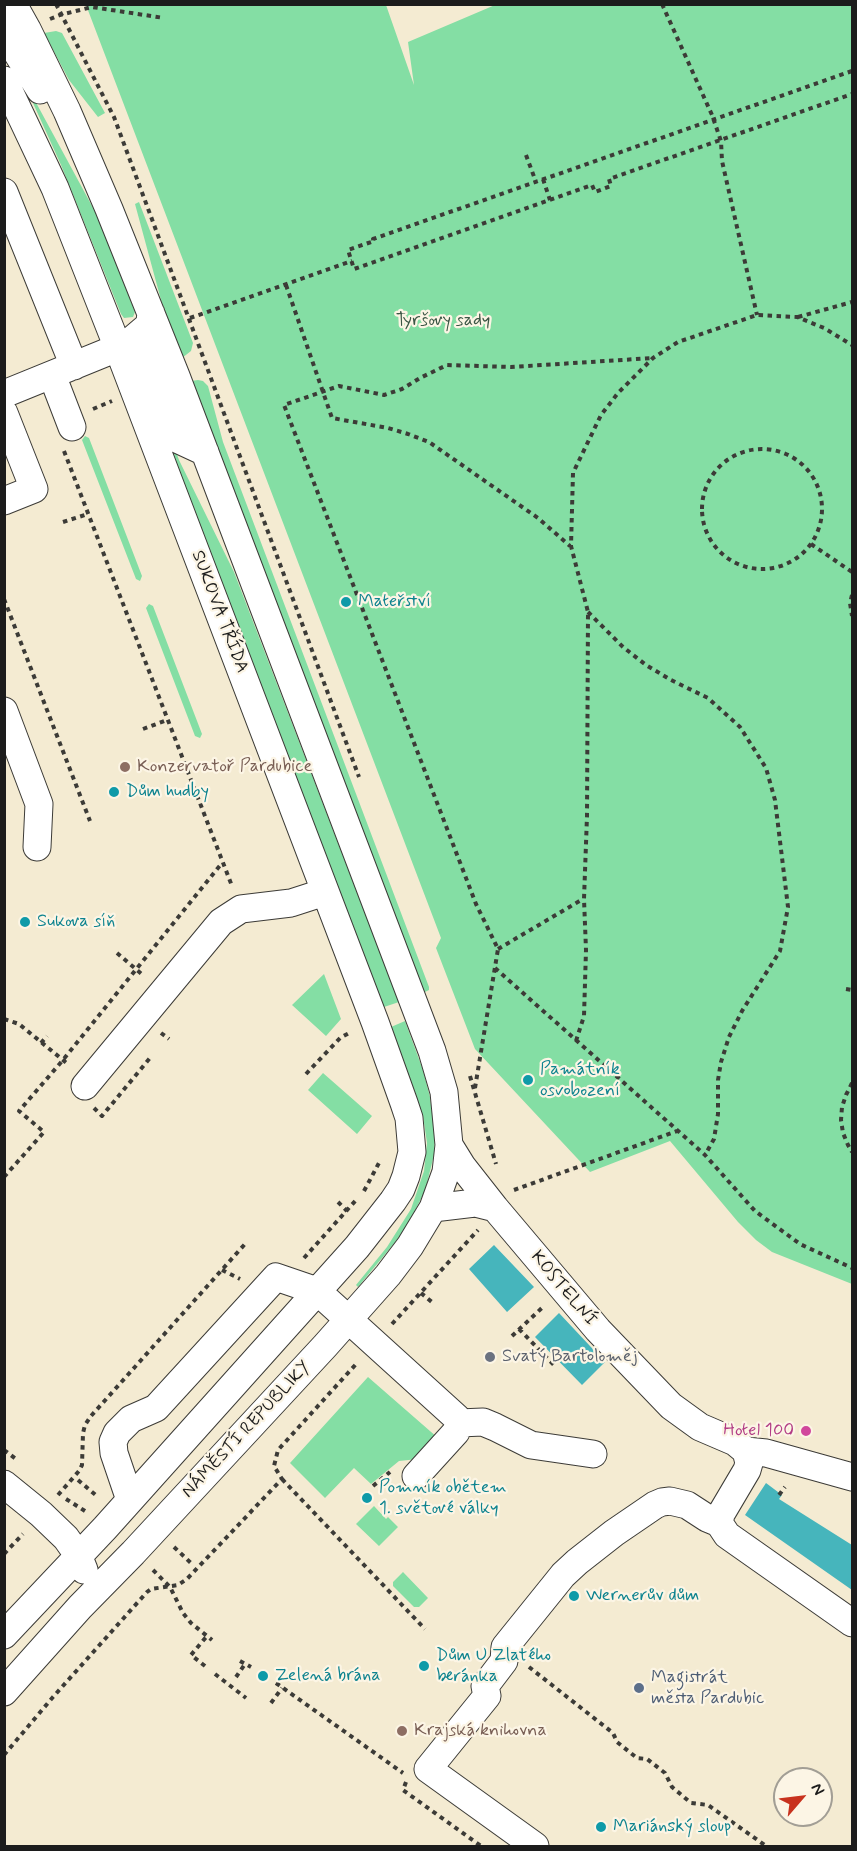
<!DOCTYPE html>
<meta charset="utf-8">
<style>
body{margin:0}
#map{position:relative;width:857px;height:1851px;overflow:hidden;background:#f4ebd2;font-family:Mynerve,sans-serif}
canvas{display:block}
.frame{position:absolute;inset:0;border:6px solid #1c1c1c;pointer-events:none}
.north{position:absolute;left:773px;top:1767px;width:60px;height:60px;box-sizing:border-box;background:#fcf5e5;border:2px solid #a29e95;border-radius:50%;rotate:62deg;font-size:16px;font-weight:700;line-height:24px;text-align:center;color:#1c1c1c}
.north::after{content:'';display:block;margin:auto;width:21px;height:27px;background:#c8321e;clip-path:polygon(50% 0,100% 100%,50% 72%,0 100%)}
</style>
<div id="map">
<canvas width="857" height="1851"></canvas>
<div class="frame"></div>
<div class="north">N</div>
</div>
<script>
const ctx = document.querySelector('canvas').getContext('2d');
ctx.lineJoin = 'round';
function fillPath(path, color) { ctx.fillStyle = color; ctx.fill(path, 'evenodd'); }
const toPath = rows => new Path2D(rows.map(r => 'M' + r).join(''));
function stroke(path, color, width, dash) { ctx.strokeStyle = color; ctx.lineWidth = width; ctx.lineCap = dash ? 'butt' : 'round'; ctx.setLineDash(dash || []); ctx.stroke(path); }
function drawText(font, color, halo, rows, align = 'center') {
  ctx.font = font + ' Mynerve,sans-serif'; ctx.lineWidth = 4.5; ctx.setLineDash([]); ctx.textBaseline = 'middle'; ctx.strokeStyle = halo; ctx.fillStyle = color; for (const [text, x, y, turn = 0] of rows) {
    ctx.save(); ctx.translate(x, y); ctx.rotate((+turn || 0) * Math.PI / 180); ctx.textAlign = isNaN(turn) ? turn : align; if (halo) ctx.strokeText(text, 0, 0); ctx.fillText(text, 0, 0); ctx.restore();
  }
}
const green = toPath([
 [86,5,386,5,414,85,408,42,495,5,852,5,852,1284,772,1252,756,1240,738,1222,670,1141,590,1172,475,1049,436,948,441,938],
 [56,31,62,33,105,113,98,117,69,80,44,33],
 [7,49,98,217,135,312,133,317,124,318,121,314,61,165,33,103,5,50],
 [139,202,193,343,191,351,182,358,161,300,135,204],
 [198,380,203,381,208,386,223,442,429,987,429,990,423,993,191,381],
 [157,399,179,460,234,572,399,1002,384,1007,152,400],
 [85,436,89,438,142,576,140,581,136,579,82,440],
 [149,604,153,606,202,734,200,738,195,736,146,608],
 [324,974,341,1019,326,1036,292,1005],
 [405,1021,423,1070,430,1097,435,1137,434,1155,425,1191,408,1224,397,1240,358,1287,356,1285,387,1247,411,1209,424,1171,427,1143,423,1116,391,1027],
 [323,1073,372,1116,357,1134,308,1090],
 [368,1377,438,1438,418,1459,399,1461,371,1484,354,1468,325,1498,290,1463],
 [374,1506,386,1519,388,1517,398,1527,379,1546,356,1524],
 [403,1572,428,1598,419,1607,414,1607,393,1586,393,1582]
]);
const water = toPath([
 [494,1245,534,1287,507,1312,469,1269],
 [559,1313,605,1362,582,1385,535,1337],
 [766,1483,782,1495,779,1499,852,1545,852,1590,745,1515]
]);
const path = toPath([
 [56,4,114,117,359,777],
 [662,4,712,115,721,141,722,161,757,315],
 [50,19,60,15,92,7,164,18],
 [852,71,373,239,374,241,348,250,354,269,592,185,595,192,611,186,609,179,852,94],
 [526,155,536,182],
 [543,179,550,200],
 [286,285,332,418,388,428,408,434,429,442,538,518,570,546],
 [798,317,852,302],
 [190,318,352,261],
 [93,409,112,401],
 '702 509a60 60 0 1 1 120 0a60 60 0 1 1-120 0Z',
 [64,451,232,886],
 [63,522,88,514],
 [811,544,852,572],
 [852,595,850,603,852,616],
 [4,599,90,821],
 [588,612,623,647,646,665,671,680,708,698,740,727,766,768,775,800,788,907,780,951,742,1011,729,1037,721,1062,718,1080,718,1114,714,1139,705,1155],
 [143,729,167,720],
 [498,949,583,899],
 [495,968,705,1155,755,1211,800,1244,852,1268],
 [846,989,852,990],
 [4,1019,19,1024,69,1065],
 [161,1033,169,1039],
 [576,1041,584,1016,586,950,584,899,587,816,588,612,571,546,573,473,601,415,618,393,653,358,678,342,757,315,797,317,824,328,852,345],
 [41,1043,47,1036],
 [306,1074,340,1038,351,1032],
 [470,1076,496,1164],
 [852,1083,846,1095,842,1107,841,1120,843,1133,848,1145,852,1152],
 [475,1088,498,949,476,904,284,405,339,386,384,395,402,389,420,378,447,365,511,367,653,358],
 [94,1108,102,1116,150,1058],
 [4,1177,44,1132,19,1111,63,1060,222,863],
 [514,1190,677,1131],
 [364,1191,380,1161],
 [338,1202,347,1211],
 [304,1258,357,1199],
 [222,1270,240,1279],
 [421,1293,433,1303],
 [392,1324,478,1230],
 [519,1329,554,1365],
 [512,1336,544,1306],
 [4,1450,16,1459],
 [282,1479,425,1629],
 [78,1480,98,1497],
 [373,1486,390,1472],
 [58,1495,79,1471,82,1465,83,1433,85,1425,91,1416,245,1244],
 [779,1495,785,1487],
 [66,1499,85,1511],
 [174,1547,191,1563],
 [4,1554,23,1534],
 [153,1570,170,1587,183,1613,191,1623,212,1640],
 [240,1661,251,1667],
 [205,1666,191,1655,207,1636],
 [529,1667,613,1733,617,1742,637,1758,647,1759,665,1773,672,1787,691,1803,708,1805,766,1846],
 [215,1674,246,1698],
 [236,1677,245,1664],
 [276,1683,403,1773],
 [271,1703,282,1688],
 [4,1755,53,1697,147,1592,151,1589,178,1585,187,1579,282,1479,274,1466,278,1450,357,1363],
 [406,1782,403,1790,481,1846]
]);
const minor = toPath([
 [4,32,40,90],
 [4,80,55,188,118,348,375,1022,404,1103,409,1118,412,1152,406,1176,401,1189,393,1201,357,1247,105,1528,4,1635],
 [4,192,74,366],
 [118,348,132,344,142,352,157,384,177,439,205,452],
 [52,375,72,427],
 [4,394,127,344,147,327,150,322,151,313],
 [4,413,34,489,4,501],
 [4,711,39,804,37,847],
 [85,1086,221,922,241,909,291,903,325,892],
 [449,1145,462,1166,495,1208,598,1330,671,1406,700,1427,735,1442,746,1451,766,1453,852,1477],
 [433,1208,475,1203,495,1208],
 [459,1423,483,1422,495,1427,531,1445,593,1454],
 [4,1484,41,1514,66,1538,78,1555,84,1570],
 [130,1500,114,1453,113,1442,117,1433,131,1419,156,1408,276,1277,317,1291,457,1418,459,1423,456,1432,416,1476],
 [719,1523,727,1535,852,1623],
 [719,1523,721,1514,747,1470,749,1463,746,1451],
 [4,1692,80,1607,133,1553,325,1346,388,1275,410,1246,433,1208,446,1172,449,1145,444,1092,432,1051,176,376,109,209,67,111,27,29,13,4],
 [535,1846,428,1769,487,1696,485,1686,504,1661,505,1647,563,1575,577,1562,614,1533,655,1505,662,1502,670,1501,687,1505,707,1518,719,1523]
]);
const pathBridge = toPath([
 [117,953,144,976]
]);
const markers = [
 [346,602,6,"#0f9aa8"],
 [125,767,6,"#8d6e63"],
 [114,792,6,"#0f9aa8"],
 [25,922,6,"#0f9aa8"],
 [528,1080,6,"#0f9aa8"],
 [490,1357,6,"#6b7280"],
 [806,1431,6,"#d1479c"],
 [367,1498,6,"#0f9aa8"],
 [574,1596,6,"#0f9aa8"],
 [424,1666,6,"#0f9aa8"],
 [263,1676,6,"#0f9aa8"],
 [639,1688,6,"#5c6f8a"],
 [402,1731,6,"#8d6e63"],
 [601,1827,6,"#0f9aa8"]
];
const parkNames = [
 ["Tyršovy sady",443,321]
];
const cultureNames = [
 ["Mateřství",358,602],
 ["Dům hudby",126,792],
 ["Sukova síň",37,922],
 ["Památník",540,1070],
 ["osvobození",540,1091],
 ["Pomník obětem",379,1488],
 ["1. světové války",379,1509],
 ["Wernerův dům",586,1596],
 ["Dům U Zlatého",436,1656],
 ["beránka",436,1677],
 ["Zelená brána",275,1676],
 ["Mariánský sloup",613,1827]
];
const streetNames = [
 ["SUKOVA TŘÍDA",219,612,69],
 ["KOSTELNÍ",563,1289,50],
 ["NÁMĚSTÍ REPUBLIKY",247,1430,-47]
];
const educationNames = [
 ["Konzervatoř Pardubice",137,767],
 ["Krajská knihovna",414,1731]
];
const worshipNames = [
 ["Svatý Bartoloměj",502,1357]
];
const hotelNames = [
 ["Hotel 100",794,1431]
];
const serviceNames = [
 ["Magistrát",651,1678],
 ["města Pardubic",651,1699]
];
fillPath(green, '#84dea4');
fillPath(water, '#46b5bc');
stroke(minor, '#3c3b37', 29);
stroke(path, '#3c3b37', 4, [4.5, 4.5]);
stroke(minor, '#fff', 27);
stroke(pathBridge, '#3c3b37', 4, [4.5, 4.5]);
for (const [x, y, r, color] of markers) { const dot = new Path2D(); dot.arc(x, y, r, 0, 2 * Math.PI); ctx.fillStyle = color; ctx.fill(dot); stroke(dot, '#fcf5e5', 2); }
drawText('18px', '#3b5645', '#fcf5e5', parkNames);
drawText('18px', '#0d838f', '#fcf5e5', cultureNames, 'left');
drawText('18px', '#1c1c1c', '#fcf5e5', streetNames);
drawText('18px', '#785e54', '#fcf5e5', educationNames, 'left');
drawText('18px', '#5b616d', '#fcf5e5', worshipNames, 'left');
drawText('18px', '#b23c85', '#fcf5e5', hotelNames, 'right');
drawText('18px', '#4e5e75', '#fcf5e5', serviceNames, 'left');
</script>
